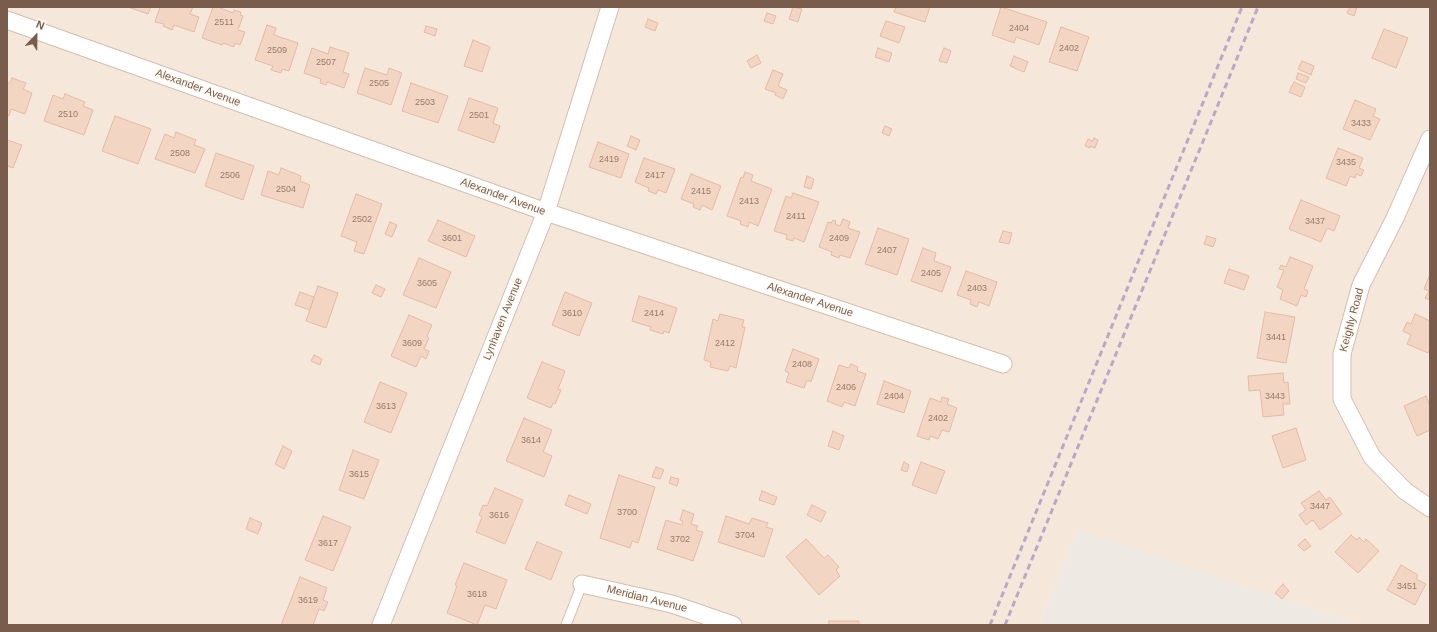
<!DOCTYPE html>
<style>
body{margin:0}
#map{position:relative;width:1437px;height:632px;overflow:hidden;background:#fdf6ec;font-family:Arial,sans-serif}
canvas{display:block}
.frame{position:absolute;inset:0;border:8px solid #7a5c4d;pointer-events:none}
.north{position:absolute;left:16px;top:16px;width:40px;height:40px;-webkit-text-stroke:3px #fffaf3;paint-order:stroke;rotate:22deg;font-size:11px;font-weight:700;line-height:16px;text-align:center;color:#7a5c4d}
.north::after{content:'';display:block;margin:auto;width:14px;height:18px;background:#7a5c4d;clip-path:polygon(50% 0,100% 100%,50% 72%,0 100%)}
</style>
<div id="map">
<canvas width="1437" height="632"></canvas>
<div class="frame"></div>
<div class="north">N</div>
</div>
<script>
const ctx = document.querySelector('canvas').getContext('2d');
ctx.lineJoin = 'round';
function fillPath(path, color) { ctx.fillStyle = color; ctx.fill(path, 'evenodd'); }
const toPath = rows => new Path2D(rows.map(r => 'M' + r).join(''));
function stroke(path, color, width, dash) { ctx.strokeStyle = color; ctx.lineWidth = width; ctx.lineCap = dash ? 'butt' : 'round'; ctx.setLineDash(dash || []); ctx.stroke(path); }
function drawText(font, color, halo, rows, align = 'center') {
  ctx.font = font + ' Arial,sans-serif'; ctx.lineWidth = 3; ctx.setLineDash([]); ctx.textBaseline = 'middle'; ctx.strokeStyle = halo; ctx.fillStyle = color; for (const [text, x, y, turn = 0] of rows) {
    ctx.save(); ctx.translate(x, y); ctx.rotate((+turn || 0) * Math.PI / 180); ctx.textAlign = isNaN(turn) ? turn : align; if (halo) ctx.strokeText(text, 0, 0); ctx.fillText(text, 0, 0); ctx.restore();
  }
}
const residential = toPath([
 [7,7,1430,7,1430,625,1360,625,1078,531,1039,625,7,625]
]);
const industrial = toPath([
 [1078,530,1360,625,1039,625]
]);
const building = toPath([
 [128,7,151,7,148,14,128,7],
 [160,7,193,7,190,14,199,17,194,32,174,25,172,30,163,26,164,24,155,22,160,7],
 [213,7,218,7,233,13,234,10,241,12,240,15,243,16,238,30,245,32,240,45,235,43,234,47,223,43,222,45,202,38,213,7],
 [793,7,802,9,798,22,789,19,793,7],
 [896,7,930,7,925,22,894,12,896,7],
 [1001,7,1047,22,1039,45,1016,37,1014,43,992,35,1001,7],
 [1350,7,1357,8,1354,16,1347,13,1350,7],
 [767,13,776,16,773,24,764,21,767,13],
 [648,19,658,23,655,31,645,27,648,19],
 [886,21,905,27,899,43,880,36,886,21],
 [267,25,276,28,274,35,298,43,289,71,282,69,281,73,271,70,273,66,255,60,267,25],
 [426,26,437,29,435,36,424,32,426,26],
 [1061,27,1089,37,1077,71,1049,62,1061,27],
 [1384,29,1408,38,1396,68,1372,58,1384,29],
 [473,40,490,47,482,72,464,66,473,40],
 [330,47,349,53,343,72,349,74,344,88,327,82,326,85,320,83,321,79,304,73,312,48,328,54,330,47],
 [878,48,892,53,889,62,875,57,878,48],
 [944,48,951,51,947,63,939,61,944,48],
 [757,55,761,63,751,68,747,61,757,55],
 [1014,56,1028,62,1024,72,1010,66,1014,56],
 [1302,61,1314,66,1311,75,1298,69,1302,61],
 [365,68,387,75,389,68,402,73,391,105,357,93,365,68],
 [773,70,783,74,778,86,787,90,783,99,775,95,776,93,765,89,773,70],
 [1298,73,1309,77,1306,83,1296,79,1298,73],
 [12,78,26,83,23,89,32,93,25,114,11,109,9,116,7,115,7,83,10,83,12,78],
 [1294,82,1305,87,1301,97,1289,92,1294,82],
 [411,83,448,96,438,123,402,111,411,83],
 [65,94,85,102,83,106,93,110,84,135,44,121,53,95,63,99,65,94],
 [469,98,498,108,493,123,500,126,494,143,458,130,469,98],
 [1355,100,1376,109,1373,116,1380,119,1370,140,1343,129,1355,100],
 [115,116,151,129,138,164,102,151,115,116],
 [885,126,892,129,889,136,882,133,885,126],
 [176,132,196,140,194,145,205,149,195,173,155,159,165,134,174,138,176,132],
 [631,136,640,140,636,150,627,146,631,136],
 [1094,138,1098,140,1095,148,1090,146,1090,148,1085,146,1088,139,1093,141,1094,138],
 [7,140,22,145,13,168,7,166,7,140],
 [598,142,629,154,621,178,589,167,598,142],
 [1338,148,1363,158,1359,168,1364,170,1361,176,1356,174,1355,178,1350,176,1346,186,1326,178,1338,148],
 [216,153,254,166,243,200,205,186,216,153],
 [644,158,675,169,666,193,658,190,656,194,648,191,649,188,635,182,644,158],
 [281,168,301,176,300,181,310,185,303,208,261,195,268,171,279,175,281,168],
 [745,172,753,175,751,181,772,189,758,226,749,222,748,227,740,224,741,221,727,216,741,177,743,178,745,172],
 [691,174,721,186,712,210,702,205,700,210,693,207,694,204,681,199,691,174],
 [807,176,814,179,811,189,804,187,807,176],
 [793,193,819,202,804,242,794,238,793,241,786,239,787,235,774,231,786,196,791,198,793,193],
 [356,194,382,204,364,254,354,251,357,242,341,236,356,194],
 [1301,200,1340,216,1334,231,1327,228,1321,242,1289,229,1301,200],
 [843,219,850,222,848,228,860,232,850,258,840,255,839,258,831,255,832,252,819,247,828,222,831,223,833,220,836,221,835,224,840,226,843,219],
 [438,220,475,236,466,257,428,241,438,220],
 [390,222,397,225,392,237,385,234,390,222],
 [878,228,909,239,897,275,865,264,878,228],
 [1003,231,1012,233,1009,244,999,242,1003,231],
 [1207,236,1216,239,1213,247,1204,244,1207,236],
 [923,248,936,253,934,261,951,267,942,292,911,281,923,248],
 [1290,257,1313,266,1304,289,1308,291,1306,297,1301,295,1297,306,1280,299,1283,290,1277,287,1284,270,1279,269,1281,265,1286,267,1290,257],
 [419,258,451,272,436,308,403,295,419,258],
 [1229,269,1249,276,1244,290,1224,283,1229,269],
 [966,271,997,282,989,306,979,302,977,307,970,304,971,300,957,295,966,271],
 [1430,274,1430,300,1425,298,1429,291,1424,289,1430,274],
 [376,285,385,289,381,297,372,293,376,285],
 [318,286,338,293,326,328,306,321,318,286],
 [300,292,314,297,310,310,295,305,300,292],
 [565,292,592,303,579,336,552,325,565,292],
 [639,296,677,308,669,333,664,331,663,334,650,330,651,327,632,321,639,296],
 [1265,312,1295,317,1286,363,1257,358,1265,312],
 [720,314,744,320,742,327,745,327,736,368,730,366,728,371,710,367,711,362,704,360,713,319,718,321,720,314],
 [1415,314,1430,321,1430,349,1428,353,1407,344,1411,335,1403,331,1407,322,1411,324,1415,314],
 [409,315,432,325,427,336,429,338,424,349,429,351,426,359,421,356,416,367,391,356,409,315],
 [793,349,819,359,811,382,807,380,804,388,786,382,789,373,785,371,793,349],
 [314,355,322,359,320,365,311,361,314,355],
 [542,362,565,371,558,389,561,390,555,404,553,403,551,408,527,398,542,362],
 [851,364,858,367,857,371,866,374,855,406,844,402,842,407,827,401,839,365,849,368,851,364],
 [1283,373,1284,383,1288,382,1290,404,1283,404,1284,415,1263,417,1260,390,1249,391,1248,376,1283,373],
 [884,381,911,391,904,413,877,404,884,381],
 [380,382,407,393,391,433,364,422,380,382],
 [1426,396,1430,406,1430,430,1417,436,1404,406,1426,396],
 [942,397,949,399,947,404,957,408,949,432,942,430,938,439,930,436,929,440,917,436,930,398,941,402,942,397],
 [524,418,552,430,543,452,552,456,544,477,506,461,524,418],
 [1296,428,1306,460,1283,468,1272,436,1296,428],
 [833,431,844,436,839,450,828,446,833,431],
 [283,446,292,451,284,469,275,464,283,446],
 [353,450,379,460,364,499,339,490,353,450],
 [904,462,909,465,907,472,901,470,904,462],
 [921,462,945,471,936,494,912,485,921,462],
 [656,467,664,470,660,479,652,477,656,467],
 [619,475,655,487,638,543,632,541,630,548,600,538,619,475],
 [671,477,679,479,677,486,669,483,671,477],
 [495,488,523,500,505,544,476,532,482,517,479,515,483,505,487,506,495,488],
 [762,491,777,497,774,505,759,500,762,491],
 [1319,491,1326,500,1330,497,1342,514,1320,530,1313,520,1306,525,1299,515,1306,510,1301,503,1319,491],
 [569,495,591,504,587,514,565,505,569,495],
 [812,505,826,512,821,522,807,515,812,505],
 [683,510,694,514,691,524,698,526,696,530,703,532,693,561,657,549,666,520,682,525,683,521,680,520,683,510],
 [323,516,351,527,333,571,305,560,323,516],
 [726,516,749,524,752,518,768,523,766,527,773,529,764,557,718,542,726,516],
 [250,518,262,523,258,534,246,529,250,518],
 [1351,535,1357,540,1359,537,1364,542,1366,539,1379,551,1358,573,1335,552,1351,535],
 [806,539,824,558,828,555,839,567,836,570,840,576,819,595,786,557,806,539],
 [1305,539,1311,546,1304,551,1298,545,1305,539],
 [537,542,562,552,551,580,525,569,537,542],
 [464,563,507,580,496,609,485,605,477,625,447,613,457,586,455,585,464,563],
 [1401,565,1418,575,1416,579,1426,584,1415,605,1387,590,1401,565],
 [300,577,327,588,323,600,328,602,324,611,319,609,313,625,281,625,300,577],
 [1283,584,1289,591,1282,599,1275,593,1283,584],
 [829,621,859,621,859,625,829,625,829,621]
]);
const service = toPath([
 [566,625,582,584]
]);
const minor = toPath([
 [7,20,546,212,1003,364],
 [1430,139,1395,218,1361,285,1342,354,1342,399,1372,457,1405,491,1430,508],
 [582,584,672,604,733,625],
 [381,625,546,212,610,7]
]);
const rail = toPath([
 [990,625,1242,7],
 [1005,625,1258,7]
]);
const numberNames = [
 ["2511",224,23],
 ["2404",1019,29],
 ["2402",1069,49],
 ["2509",277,51],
 ["2507",326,63],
 ["2505",379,84],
 ["2503",425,103],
 ["2510",68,115],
 ["2501",479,116],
 ["3433",1361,124],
 ["2508",180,154],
 ["2419",609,160],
 ["3435",1346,163],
 ["2506",230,176],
 ["2417",655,176],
 ["2504",286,190],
 ["2415",701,192],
 ["2413",749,202],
 ["2411",796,217],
 ["2502",362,220],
 ["3437",1315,222],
 ["3601",452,239],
 ["2409",839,239],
 ["2407",887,251],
 ["2405",931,274],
 ["3605",427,284],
 ["2403",977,289],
 ["3610",572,314],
 ["2414",654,314],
 ["3441",1276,338],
 ["3609",412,344],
 ["2412",725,344],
 ["2408",802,365],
 ["2406",846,388],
 ["2404",894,397],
 ["3443",1275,397],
 ["3613",386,407],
 ["2402",938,419],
 ["3614",531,441],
 ["3615",359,475],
 ["3447",1320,507],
 ["3700",627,513],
 ["3616",499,516],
 ["3704",745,536],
 ["3702",680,540],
 ["3617",328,544],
 ["3451",1407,587],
 ["3618",477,595],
 ["3619",308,601]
];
const streetNames = [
 ["Alexander Avenue",198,88,20],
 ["Alexander Avenue",503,197,20],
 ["Alexander Avenue",810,300,18],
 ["Lynhaven Avenue",503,319,-68],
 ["Keighly Road",1352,320,-75],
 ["Meridian Avenue",647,599,14]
];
fillPath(residential, '#f5e8da');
fillPath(industrial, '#efe9e4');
fillPath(building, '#f3d5c3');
stroke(building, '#e6bba3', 1);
stroke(service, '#d1beb0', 11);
stroke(minor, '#d1beb0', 19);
stroke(service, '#fff', 9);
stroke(minor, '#fff', 17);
stroke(rail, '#b9a8c9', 3, [6, 4]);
drawText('9px', '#987a6a', null, numberNames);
drawText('11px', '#7a5c4d', '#fffaf3', streetNames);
</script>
